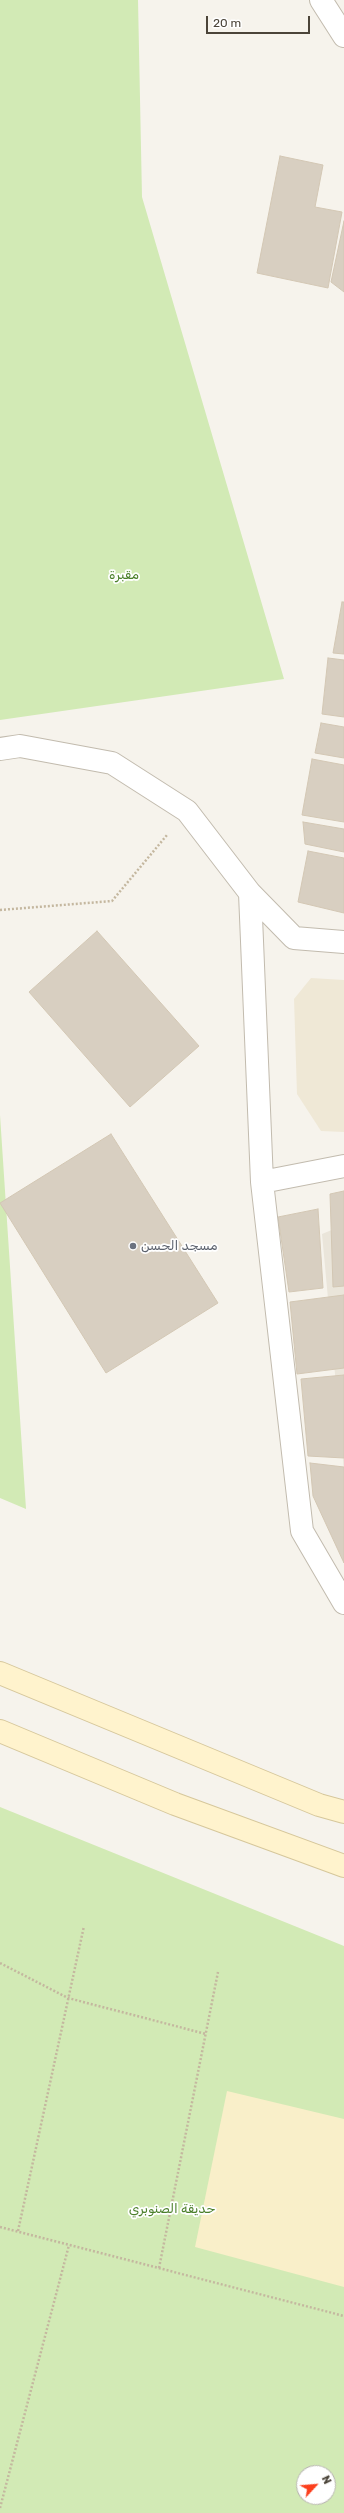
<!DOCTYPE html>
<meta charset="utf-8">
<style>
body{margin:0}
#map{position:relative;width:344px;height:2513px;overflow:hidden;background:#f6f3ec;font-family:Rubik,sans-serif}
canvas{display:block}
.north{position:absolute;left:296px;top:2465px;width:40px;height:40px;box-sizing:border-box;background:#fff;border:1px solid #b7b4b0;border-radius:50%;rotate:64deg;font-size:11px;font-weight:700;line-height:16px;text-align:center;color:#4b4439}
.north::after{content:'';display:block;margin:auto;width:14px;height:18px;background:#fc3f1d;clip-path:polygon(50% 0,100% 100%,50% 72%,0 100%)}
.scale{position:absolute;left:206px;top:16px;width:104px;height:18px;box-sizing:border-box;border:2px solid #4b4439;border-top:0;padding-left:5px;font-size:12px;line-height:14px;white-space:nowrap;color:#4b4439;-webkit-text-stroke:3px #fff;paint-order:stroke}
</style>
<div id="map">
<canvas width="344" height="2513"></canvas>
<div class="north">N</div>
<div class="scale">20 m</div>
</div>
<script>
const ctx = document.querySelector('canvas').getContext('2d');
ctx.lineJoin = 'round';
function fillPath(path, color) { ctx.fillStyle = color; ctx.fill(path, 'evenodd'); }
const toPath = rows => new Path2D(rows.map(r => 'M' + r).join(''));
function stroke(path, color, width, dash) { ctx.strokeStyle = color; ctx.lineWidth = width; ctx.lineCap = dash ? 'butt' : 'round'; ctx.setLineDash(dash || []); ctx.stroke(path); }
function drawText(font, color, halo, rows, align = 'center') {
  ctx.font = font + ' Rubik,Cairo,sans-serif'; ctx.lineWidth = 3.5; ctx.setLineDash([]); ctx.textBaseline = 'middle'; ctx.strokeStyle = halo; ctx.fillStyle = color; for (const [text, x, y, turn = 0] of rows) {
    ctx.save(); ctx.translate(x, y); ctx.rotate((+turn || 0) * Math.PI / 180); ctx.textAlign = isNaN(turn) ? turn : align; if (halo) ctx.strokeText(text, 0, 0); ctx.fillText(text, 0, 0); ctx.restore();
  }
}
const residential = toPath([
 [344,1225,344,1471,322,1234]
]);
const education = toPath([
 [311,978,344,980,344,1132,321,1131,297,1094,294,999]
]);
const green = toPath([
 [0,0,138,0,142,197,284,679,0,720],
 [0,1115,26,1509,0,1498],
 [0,1807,344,1946,344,2513,0,2513],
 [304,2473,328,2473,328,2497,304,2497]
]);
const sand = toPath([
 [227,2091,344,2119,344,2287,195,2247]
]);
const building = toPath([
 [280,156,323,165,315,207,342,212,328,288,257,273,280,156],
 [344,221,344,292,331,282,344,221],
 [342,602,344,602,344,654,333,653,342,602],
 [328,658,344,660,344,717,322,714,328,658],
 [321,723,344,727,344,758,315,753,321,723],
 [312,759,344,765,344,822,302,815,312,759],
 [303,822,344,829,344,852,305,844,303,822],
 [308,851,344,858,344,913,298,902,308,851],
 [97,931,199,1046,130,1107,29,992,97,931],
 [111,1134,218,1303,106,1373,0,1203,111,1134],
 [344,1191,344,1286,333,1287,330,1194,344,1191],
 [318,1209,323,1288,289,1292,278,1217,318,1209],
 [344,1295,344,1368,297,1374,290,1302,344,1295],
 [344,1375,344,1458,308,1456,301,1379,344,1375],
 [310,1463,344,1467,344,1563,313,1496,310,1463]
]);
const path = toPath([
 [0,910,112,901,167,835],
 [0,1963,68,1998,206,2034],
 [0,2227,344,2316],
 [18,2231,84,1926],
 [159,2268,218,1972],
 [0,2508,69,2245]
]);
const minor = toPath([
 [321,0,344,36],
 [0,749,20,746,112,763,187,811,250,893,294,938,344,942],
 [250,893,262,1182,302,1531,344,1603],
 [262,1182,344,1166]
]);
const secondary = toPath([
 [0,1673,319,1805,344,1812],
 [0,1731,175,1804,344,1866]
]);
const markers = [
 [133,1246,4,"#6b7280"]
];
const parkNames = [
 ["مقبرة",124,575],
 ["حديقة الصنوبري",172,2209]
];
const worshipNames = [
 ["مسجد الحسن",141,1246]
];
fillPath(residential, '#eae5da');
fillPath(education, '#efe8d6');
fillPath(green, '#d2eab5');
fillPath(sand, '#f9efc9');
fillPath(building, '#d8cfc1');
stroke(building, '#d3c7b4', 1);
stroke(minor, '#c2bbae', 24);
stroke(secondary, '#d6c79b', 24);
stroke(path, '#c4b79f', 2.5, [2, 2]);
stroke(minor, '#fff', 22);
stroke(secondary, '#fff3cd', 22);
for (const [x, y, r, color] of markers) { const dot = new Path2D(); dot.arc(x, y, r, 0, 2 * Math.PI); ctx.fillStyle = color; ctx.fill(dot); stroke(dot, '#fff', 1.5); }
drawText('13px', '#4a7f2a', '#fff', parkNames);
drawText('13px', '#5b616d', '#fff', worshipNames, 'left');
</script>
